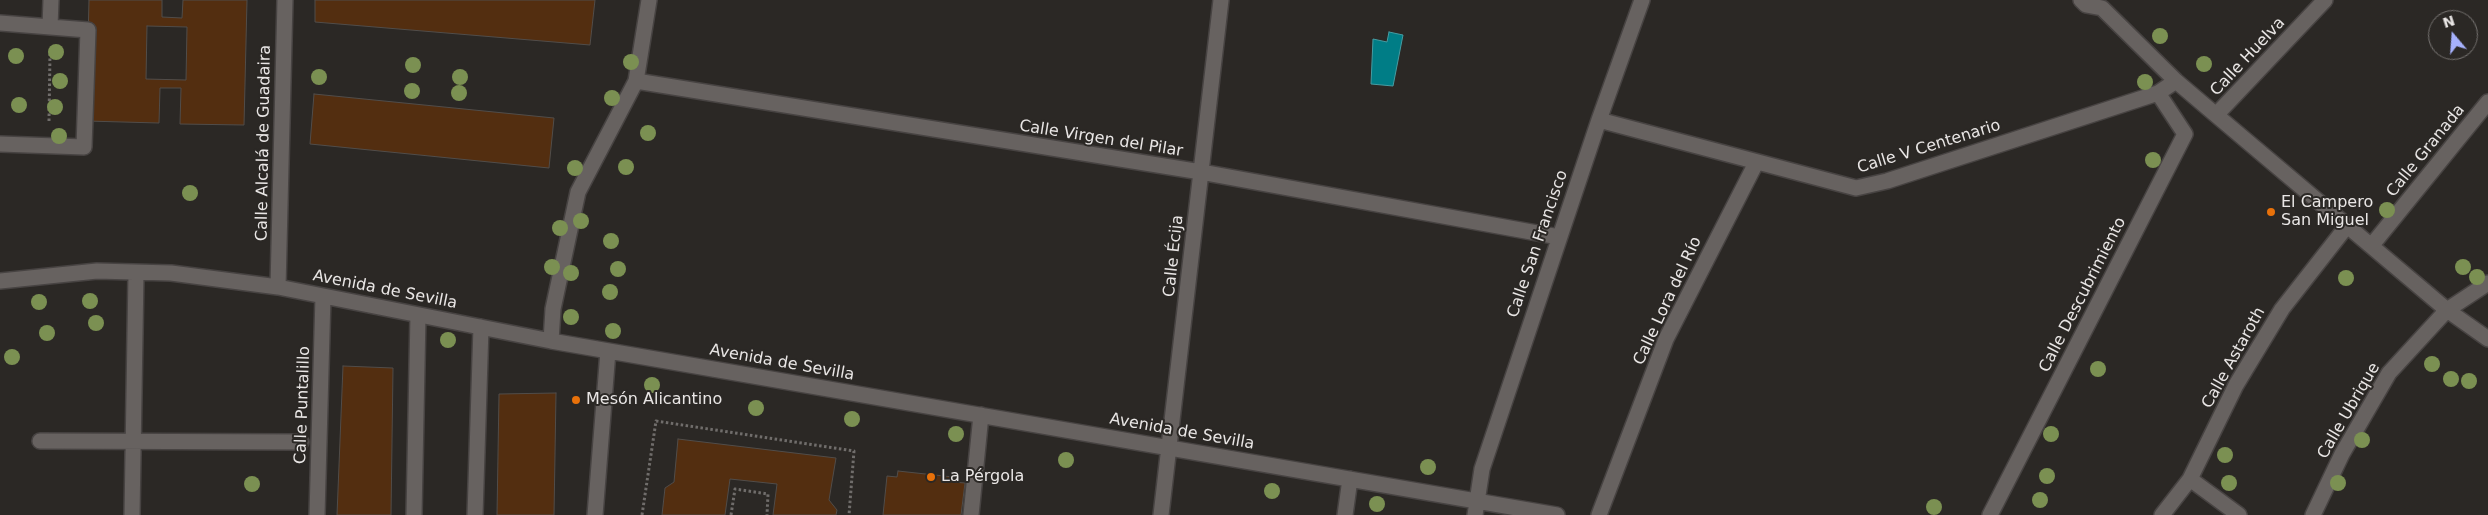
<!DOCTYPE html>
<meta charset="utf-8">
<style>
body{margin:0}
#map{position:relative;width:2488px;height:515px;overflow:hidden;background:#2b2825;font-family:"DejaVu Sans",sans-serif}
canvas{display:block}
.north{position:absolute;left:2428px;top:10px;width:50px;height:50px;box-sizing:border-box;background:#2b2825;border:1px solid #777472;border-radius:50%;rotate:342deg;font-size:14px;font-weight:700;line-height:20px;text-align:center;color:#e9e6e5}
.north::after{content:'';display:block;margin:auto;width:18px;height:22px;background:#a6b1fc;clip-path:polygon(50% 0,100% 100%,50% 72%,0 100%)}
</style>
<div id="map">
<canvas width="2488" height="515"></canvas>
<div class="north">N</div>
</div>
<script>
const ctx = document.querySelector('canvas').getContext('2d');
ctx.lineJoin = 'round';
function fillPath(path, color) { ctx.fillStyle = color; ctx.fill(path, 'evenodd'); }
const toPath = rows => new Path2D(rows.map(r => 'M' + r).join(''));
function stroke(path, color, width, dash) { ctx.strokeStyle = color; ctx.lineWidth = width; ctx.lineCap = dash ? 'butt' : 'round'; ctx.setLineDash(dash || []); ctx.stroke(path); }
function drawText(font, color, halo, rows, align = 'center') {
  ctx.font = font + ' "DejaVu Sans",sans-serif'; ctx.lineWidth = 4; ctx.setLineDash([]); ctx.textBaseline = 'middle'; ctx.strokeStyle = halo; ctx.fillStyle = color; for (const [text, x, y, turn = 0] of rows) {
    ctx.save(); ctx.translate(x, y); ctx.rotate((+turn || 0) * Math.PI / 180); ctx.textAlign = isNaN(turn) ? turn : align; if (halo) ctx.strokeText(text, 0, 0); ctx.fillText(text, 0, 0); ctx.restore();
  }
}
const water = toPath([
 [1389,32,1403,35,1393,86,1371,84,1373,39,1387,42,1389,32]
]);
const building = toPath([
 [89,0,162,0,162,17,182,18,183,0,247,0,244,125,180,124,181,88,160,88,159,123,86,121,89,0],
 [147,26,187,27,186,80,146,79,147,26],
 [315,0,595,0,590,45,315,22,315,0],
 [314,94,554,118,549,168,310,144,314,94],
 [343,366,393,368,391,515,337,515,343,366],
 [556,393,554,515,497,515,499,394,556,393],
 [678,439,836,458,829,500,837,510,836,515,773,515,777,484,730,479,725,515,662,515,665,488,674,482,678,439],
 [898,471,953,477,953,482,965,483,961,515,883,515,887,476,897,477,898,471]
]);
const path = toPath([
 [49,121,50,53],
 [642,515,656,421,854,451,849,515],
 [731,515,735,489,768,494,767,515]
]);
const minor = toPath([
 [2081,0,2086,5,2102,8,2176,81,2216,115,2447,310,2488,339],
 [0,23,88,30,84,147,0,144],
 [50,27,51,0],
 [636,81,1201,172,1559,237],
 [2216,115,2325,0],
 [1599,120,1856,188,1887,181,2158,93,2176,81],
 [2372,245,2488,102],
 [0,281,97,271,171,273,278,287,551,341,1557,515],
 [278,287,285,0],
 [551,341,553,309,578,192,636,81,649,0],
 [40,441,301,442],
 [2190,479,2239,515],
 [132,515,136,273],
 [317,515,323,296],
 [414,515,418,315],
 [475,515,481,327],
 [595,515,608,351],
 [971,515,981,415],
 [1161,515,1221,0],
 [1345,515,1350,479],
 [1475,515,1482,469,1599,120,1642,0],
 [1599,515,1666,339,1756,163],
 [1990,515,2185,134,2158,93],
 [2162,515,2190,479,2236,385,2282,309,2347,226],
 [2313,515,2342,454,2389,373,2447,310,2488,283]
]);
const trees = [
 [2160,36],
 [56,52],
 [16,56],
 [631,62],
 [2204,64],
 [413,65],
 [319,77],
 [460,77],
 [60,81],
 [2145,82],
 [412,91],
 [459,93],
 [612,98],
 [19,105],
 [55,107],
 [648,133],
 [59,136],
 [2153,160],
 [626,167],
 [575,168],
 [190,193],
 [2387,210],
 [581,221],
 [560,228],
 [611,241],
 [552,267],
 [2463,267],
 [618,269],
 [571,273],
 [2477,277],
 [2346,278],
 [610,292],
 [90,301],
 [39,302],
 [571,317],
 [96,323],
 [613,331],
 [47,333],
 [448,340],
 [12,357],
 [2432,364],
 [2098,369],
 [2451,379],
 [2469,381],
 [652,385],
 [756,408],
 [852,419],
 [956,434],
 [2051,434],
 [2362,440],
 [2225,455],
 [1066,460],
 [1428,467],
 [2047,476],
 [2229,483],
 [2338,483],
 [252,484],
 [1272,491],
 [2040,500],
 [1377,504],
 [1934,507]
];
const markers = [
 [2271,212,5,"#e8710a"],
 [576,400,5,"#e8710a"],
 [931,477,5,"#e8710a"]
];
const streetNames = [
 ["Calle Huelva",2248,57,-47],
 ["Calle Virgen del Pilar",1101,139,9],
 ["Calle Alcalá de Guadaira",264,143,-89],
 ["Calle V Centenario",1929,147,-17],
 ["Calle Granada",2426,151,-51],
 ["Calle San Francisco",1538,244,-71],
 ["Calle Écija",1174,256,-84],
 ["Avenida de Sevilla",385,290,11],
 ["Calle Descubrimiento",2083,295,-63],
 ["Calle Lora del Río",1668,301,-65],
 ["Calle Astaroth",2234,358,-61],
 ["Avenida de Sevilla",782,363,10],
 ["Calle Puntalillo",303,405,-88],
 ["Calle Ubrique",2349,411,-60],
 ["Avenida de Sevilla",1182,432,10]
];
const poiNames = [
 ["El Campero",2281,203],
 ["San Miguel",2281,221],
 ["Mesón Alicantino",586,400],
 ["La Pérgola",941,477]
];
fillPath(water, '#007d86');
stroke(water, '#469ca2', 1);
fillPath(building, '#532e10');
stroke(building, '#514d4a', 1);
stroke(minor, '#474342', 18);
stroke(path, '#706d6b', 3, [2.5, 2.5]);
stroke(minor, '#676260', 15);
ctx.fillStyle = '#7b9052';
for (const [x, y] of trees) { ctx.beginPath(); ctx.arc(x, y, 8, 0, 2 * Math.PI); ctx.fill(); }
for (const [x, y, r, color] of markers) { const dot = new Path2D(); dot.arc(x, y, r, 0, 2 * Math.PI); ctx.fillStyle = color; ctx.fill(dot); stroke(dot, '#2b2825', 2); }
drawText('16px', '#e9e6e5', '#2b2825', streetNames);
drawText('16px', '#e9e6e5', '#2b2825', poiNames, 'left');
</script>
